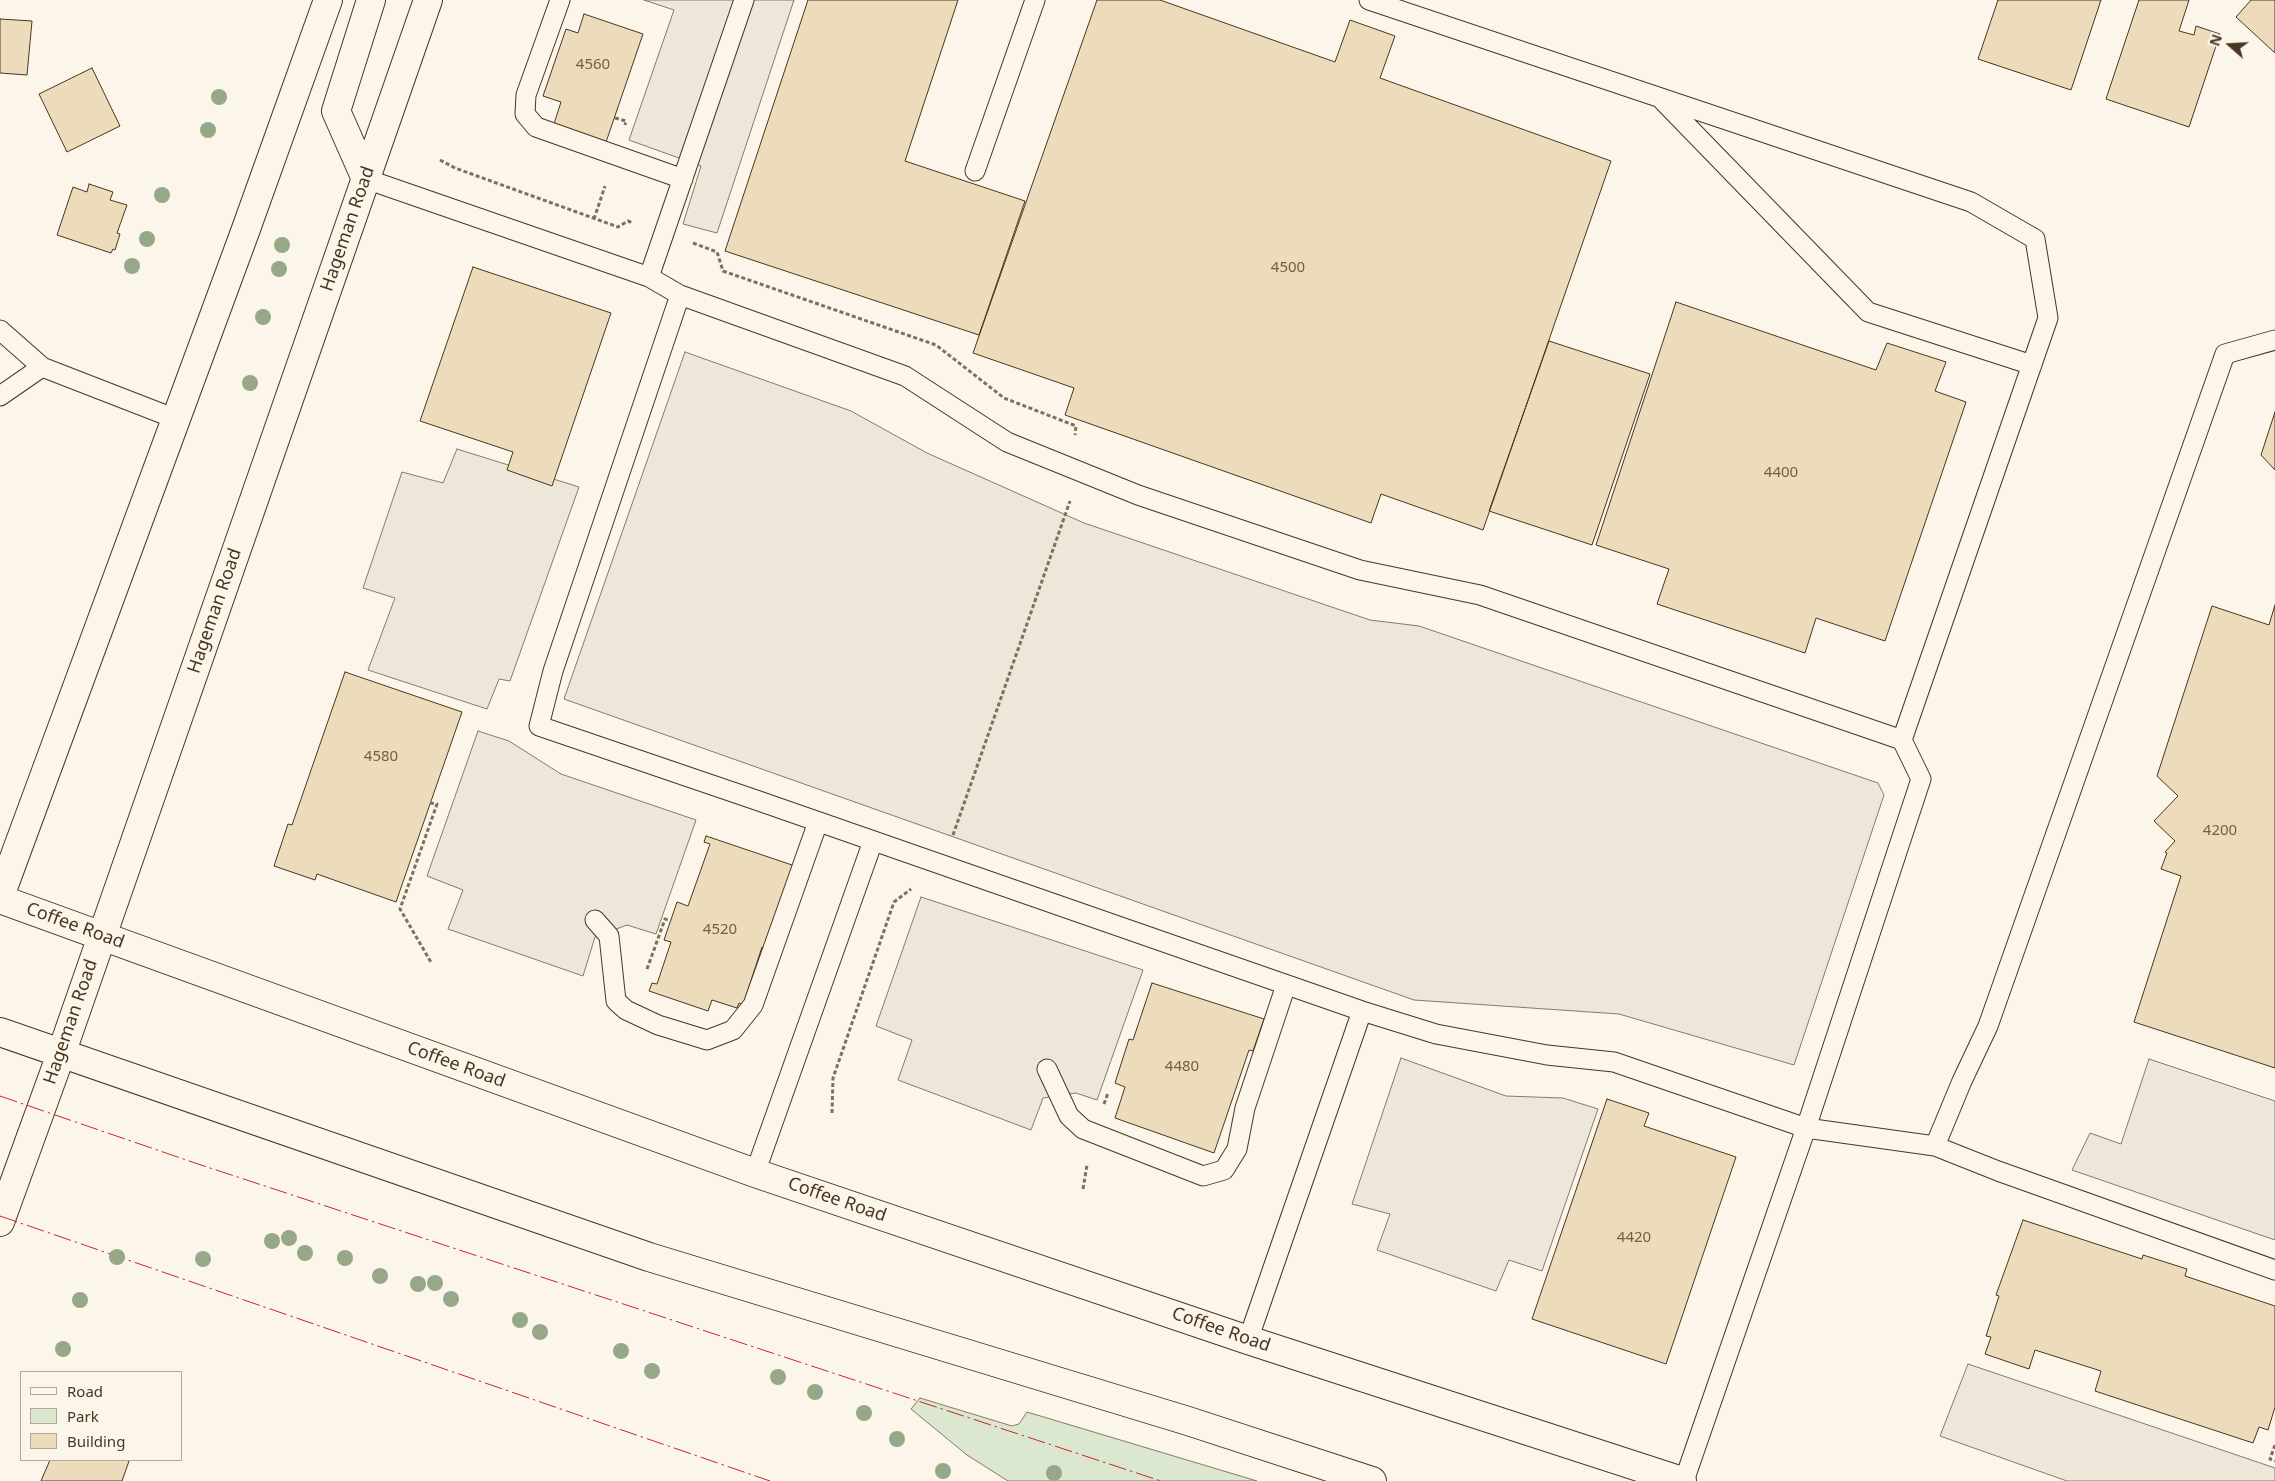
<!DOCTYPE html>
<style>
body{margin:0}
#map{position:relative;width:2275px;height:1481px;overflow:hidden;background:#fbf6e9;font-family:"Noto Sans",sans-serif}
canvas{display:block}
.legend{position:absolute;left:20px;top:1371px;width:162px;height:90px;box-sizing:border-box;background:#fbf6e9;border:1px solid #b4a999;margin:0;padding:6px 9px;list-style:none;font-size:15px;color:#4a3520}
.legend li{display:flex;align-items:center;gap:10px;height:25px}
.legend b{width:25px;border:1px solid #b4a999}
.north{position:absolute;left:2205px;top:20px;width:50px;height:50px;-webkit-text-stroke:4px #fbf6e9;paint-order:stroke;rotate:289deg;font-size:14px;font-weight:700;line-height:20px;text-align:center;color:#4a3520}
.north::after{content:'';display:block;margin:auto;width:18px;height:22px;background:#4a3520;clip-path:polygon(50% 0,100% 100%,50% 72%,0 100%)}
</style>
<div id="map">
<canvas width="2275" height="1481"></canvas>
<ul class="legend">
<li><b style="height:6px;background:#fbf6e9"></b>Road</li>
<li><b style="height:14px;background:#dce7d0"></b>Park</li>
<li><b style="height:14px;background:#ecdcbc"></b>Building</li>
</ul>
<div class="north">N</div>
</div>
<script>
const ctx = document.querySelector('canvas').getContext('2d');
ctx.lineJoin = 'round';
function fillPath(path, color) { ctx.fillStyle = color; ctx.fill(path, 'evenodd'); }
const toPath = rows => new Path2D(rows.map(r => 'M' + r).join(''));
function stroke(path, color, width, dash) { ctx.strokeStyle = color; ctx.lineWidth = width; ctx.lineCap = dash ? 'butt' : 'round'; ctx.setLineDash(dash || []); ctx.stroke(path); }
function drawText(font, color, halo, rows, align = 'center') {
  ctx.font = font + ' "Noto Sans",sans-serif'; ctx.lineWidth = 4; ctx.setLineDash([]); ctx.textBaseline = 'middle'; ctx.strokeStyle = halo; ctx.fillStyle = color; for (const [text, x, y, turn = 0] of rows) {
    ctx.save(); ctx.translate(x, y); ctx.rotate((+turn || 0) * Math.PI / 180); ctx.textAlign = isNaN(turn) ? turn : align; if (halo) ctx.strokeText(text, 0, 0); ctx.fillText(text, 0, 0); ctx.restore();
  }
}
const green = toPath([
 [920,1398,1012,1426,1019,1424,1027,1412,1257,1481,1008,1481,967,1455,911,1409,920,1398]
]);
const parking = toPath([
 [644,0,794,0,717,233,683,224,701,166,629,140,674,10,644,0],
 [685,352,851,411,927,453,1084,523,1370,620,1419,626,1878,783,1884,795,1794,1065,1619,1014,1414,1000,564,699,685,352],
 [457,449,579,487,510,681,499,679,487,709,368,670,395,598,363,588,402,472,443,483,457,449],
 [478,731,509,741,561,774,696,820,656,934,627,925,595,937,583,976,448,929,463,890,427,876,478,731],
 [921,897,1143,970,1097,1100,1076,1093,1043,1098,1031,1130,898,1080,912,1040,876,1026,921,897],
 [1401,1058,1506,1096,1563,1098,1598,1109,1542,1271,1509,1260,1496,1291,1377,1250,1390,1214,1352,1204,1401,1058],
 [2149,1059,2275,1101,2275,1240,2072,1170,2090,1133,2121,1144,2149,1059],
 [1968,1364,2275,1468,2275,1481,2067,1481,1940,1436,1968,1364]
]);
const building = toPath([
 [808,0,958,0,905,161,1025,201,979,335,725,251,808,0],
 [1097,0,1160,0,1335,62,1350,20,1395,36,1380,78,1611,161,1483,530,1381,494,1371,523,1065,415,1074,388,973,353,1097,0],
 [1998,0,2101,0,2071,90,1978,59,1998,0],
 [2139,0,2189,0,2179,31,2194,35,2196,26,2220,34,2189,127,2106,99,2139,0],
 [2251,0,2275,0,2275,53,2236,17,2251,0],
 [584,14,643,34,605,145,553,127,561,102,543,96,566,29,578,33,584,14],
 [0,19,32,21,27,75,0,73,0,19],
 [92,68,120,126,67,152,39,94,92,68],
 [89,184,113,192,110,200,127,205,117,233,120,234,115,250,113,249,111,253,57,235,73,187,87,192,89,184],
 [473,267,611,313,552,486,507,470,513,452,420,421,473,267],
 [1676,302,1876,370,1887,343,1946,362,1935,391,1966,402,1885,641,1816,618,1805,653,1657,604,1669,569,1596,545,1676,302],
 [1549,341,1650,374,1592,545,1489,511,1549,341],
 [2275,412,2275,470,2261,455,2275,412],
 [2275,605,2275,1068,2134,1022,2181,876,2161,869,2167,853,2165,852,2175,841,2154,821,2178,796,2157,776,2212,606,2269,625,2275,605],
 [345,672,462,712,396,902,317,874,315,880,274,866,288,824,292,825,345,672],
 [706,836,795,866,767,949,762,947,743,1005,739,1003,737,1008,712,1000,708,1011,649,991,652,983,657,984,671,942,664,940,677,902,688,906,710,844,704,842,706,836],
 [1152,983,1264,1019,1253,1051,1249,1050,1214,1153,1115,1118,1125,1087,1115,1083,1129,1039,1133,1040,1152,983],
 [1607,1099,1649,1113,1644,1126,1736,1157,1666,1364,1532,1319,1607,1099],
 [2023,1220,2142,1259,2143,1255,2187,1269,2185,1276,2275,1306,2275,1407,2268,1430,2259,1427,2253,1443,2095,1391,2101,1371,2035,1350,2029,1369,1985,1354,1991,1337,1986,1336,1999,1296,1996,1295,2023,1220],
 [50,1460,125,1460,129,1461,122,1481,41,1481,50,1460]
]);
const path = toPath([
 [615,118,626,121,625,125],
 [440,160,455,168,618,227,628,221,633,223],
 [594,219,605,186],
 [693,243,717,252,723,271,936,345,1004,398,1076,426,1075,435],
 [430,803,437,804,400,909,432,964],
 [953,835,1070,501],
 [647,969,665,919,671,921],
 [1104,1104,1108,1093],
 [832,1113,833,1078,894,902,911,889],
 [1083,1189,1087,1165],
 [2275,1445,2270,1459,2275,1461]
]);
const service = toPath([
 [560,0,526,95,525,114,536,127,683,179],
 [1369,0,1971,202,2035,239,2048,318,1902,740],
 [1663,101,1868,312,2032,365],
 [975,171,1035,0],
 [366,179,649,277,680,295,905,376,1007,442,1138,495,1360,570,1480,595,1902,740,1921,779,1806,1128,1684,1481],
 [649,277,744,0],
 [680,295,553,671,539,726,756,800,1362,1011,1436,1034,1547,1055,1614,1062,1806,1128,1935,1146,1998,1171,2275,1270],
 [0,330,42,367,176,419],
 [0,396,42,367],
 [595,920,609,936,616,1001,626,1010,658,1025,707,1040,733,1030,753,1005,818,822],
 [1047,1069,1069,1116,1083,1129,1203,1176,1224,1170,1237,1149,1245,1108,1286,985],
 [1935,1146,1962,1081,1988,1026,2225,354,2275,340],
 [755,1173,873,841],
 [1248,1340,1362,1011]
]);
const secondary = toPath([
 [366,179,336,111,371,0],
 [0,896,246,229,328,0],
 [0,899,755,1173,1248,1340,1682,1481],
 [0,1032,649,1257,1188,1421,1372,1481],
 [0,1222,61,1054,428,0]
]);
const power = toPath([
 [0,1096,195,1163,1161,1481],
 [0,1216,770,1481]
]);
const trees = [
 [219,97],
 [208,130],
 [162,195],
 [147,239],
 [282,245],
 [132,266],
 [279,269],
 [263,317],
 [250,383],
 [289,1238],
 [272,1241],
 [305,1253],
 [117,1257],
 [345,1258],
 [203,1259],
 [380,1276],
 [435,1283],
 [418,1284],
 [451,1299],
 [80,1300],
 [520,1320],
 [540,1332],
 [63,1349],
 [621,1351],
 [652,1371],
 [778,1377],
 [815,1392],
 [864,1413],
 [897,1439],
 [943,1471],
 [1054,1473]
];
const numberNames = [
 ["4560",593,65],
 ["4500",1288,268],
 ["4400",1781,473],
 ["4580",381,757],
 ["4200",2220,831],
 ["4520",720,930],
 ["4480",1182,1067],
 ["4420",1634,1238]
];
const streetNames = [
 ["Hageman Road",348,229,-71],
 ["Hageman Road",215,611,-71],
 ["Coffee Road",75,926,20],
 ["Hageman Road",71,1022,-71],
 ["Coffee Road",456,1065,20],
 ["Coffee Road",837,1200,19],
 ["Coffee Road",1221,1330,19]
];
fillPath(green, '#dce7d0');
stroke(green, '#887966', 1);
fillPath(parking, '#ede7d9');
stroke(parking, '#887966', 1);
fillPath(building, '#ecdcbc');
stroke(building, '#4a3520', 1);
stroke(service, '#4a3520', 21);
stroke(secondary, '#4a3520', 30);
stroke(path, '#7f6f5c', 3, [4, 2.5]);
stroke(service, '#fbf6e9', 19);
stroke(secondary, '#fbf6e9', 28);
stroke(power, '#c62828', 1, [18, 4, 2.5, 4]);
ctx.fillStyle = '#96a887';
for (const [x, y] of trees) { ctx.beginPath(); ctx.arc(x, y, 8, 0, 2 * Math.PI); ctx.fill(); }
drawText('15px', '#725f47', null, numberNames);
drawText('18px', '#4a3520', '#fbf6e9', streetNames);
</script>
